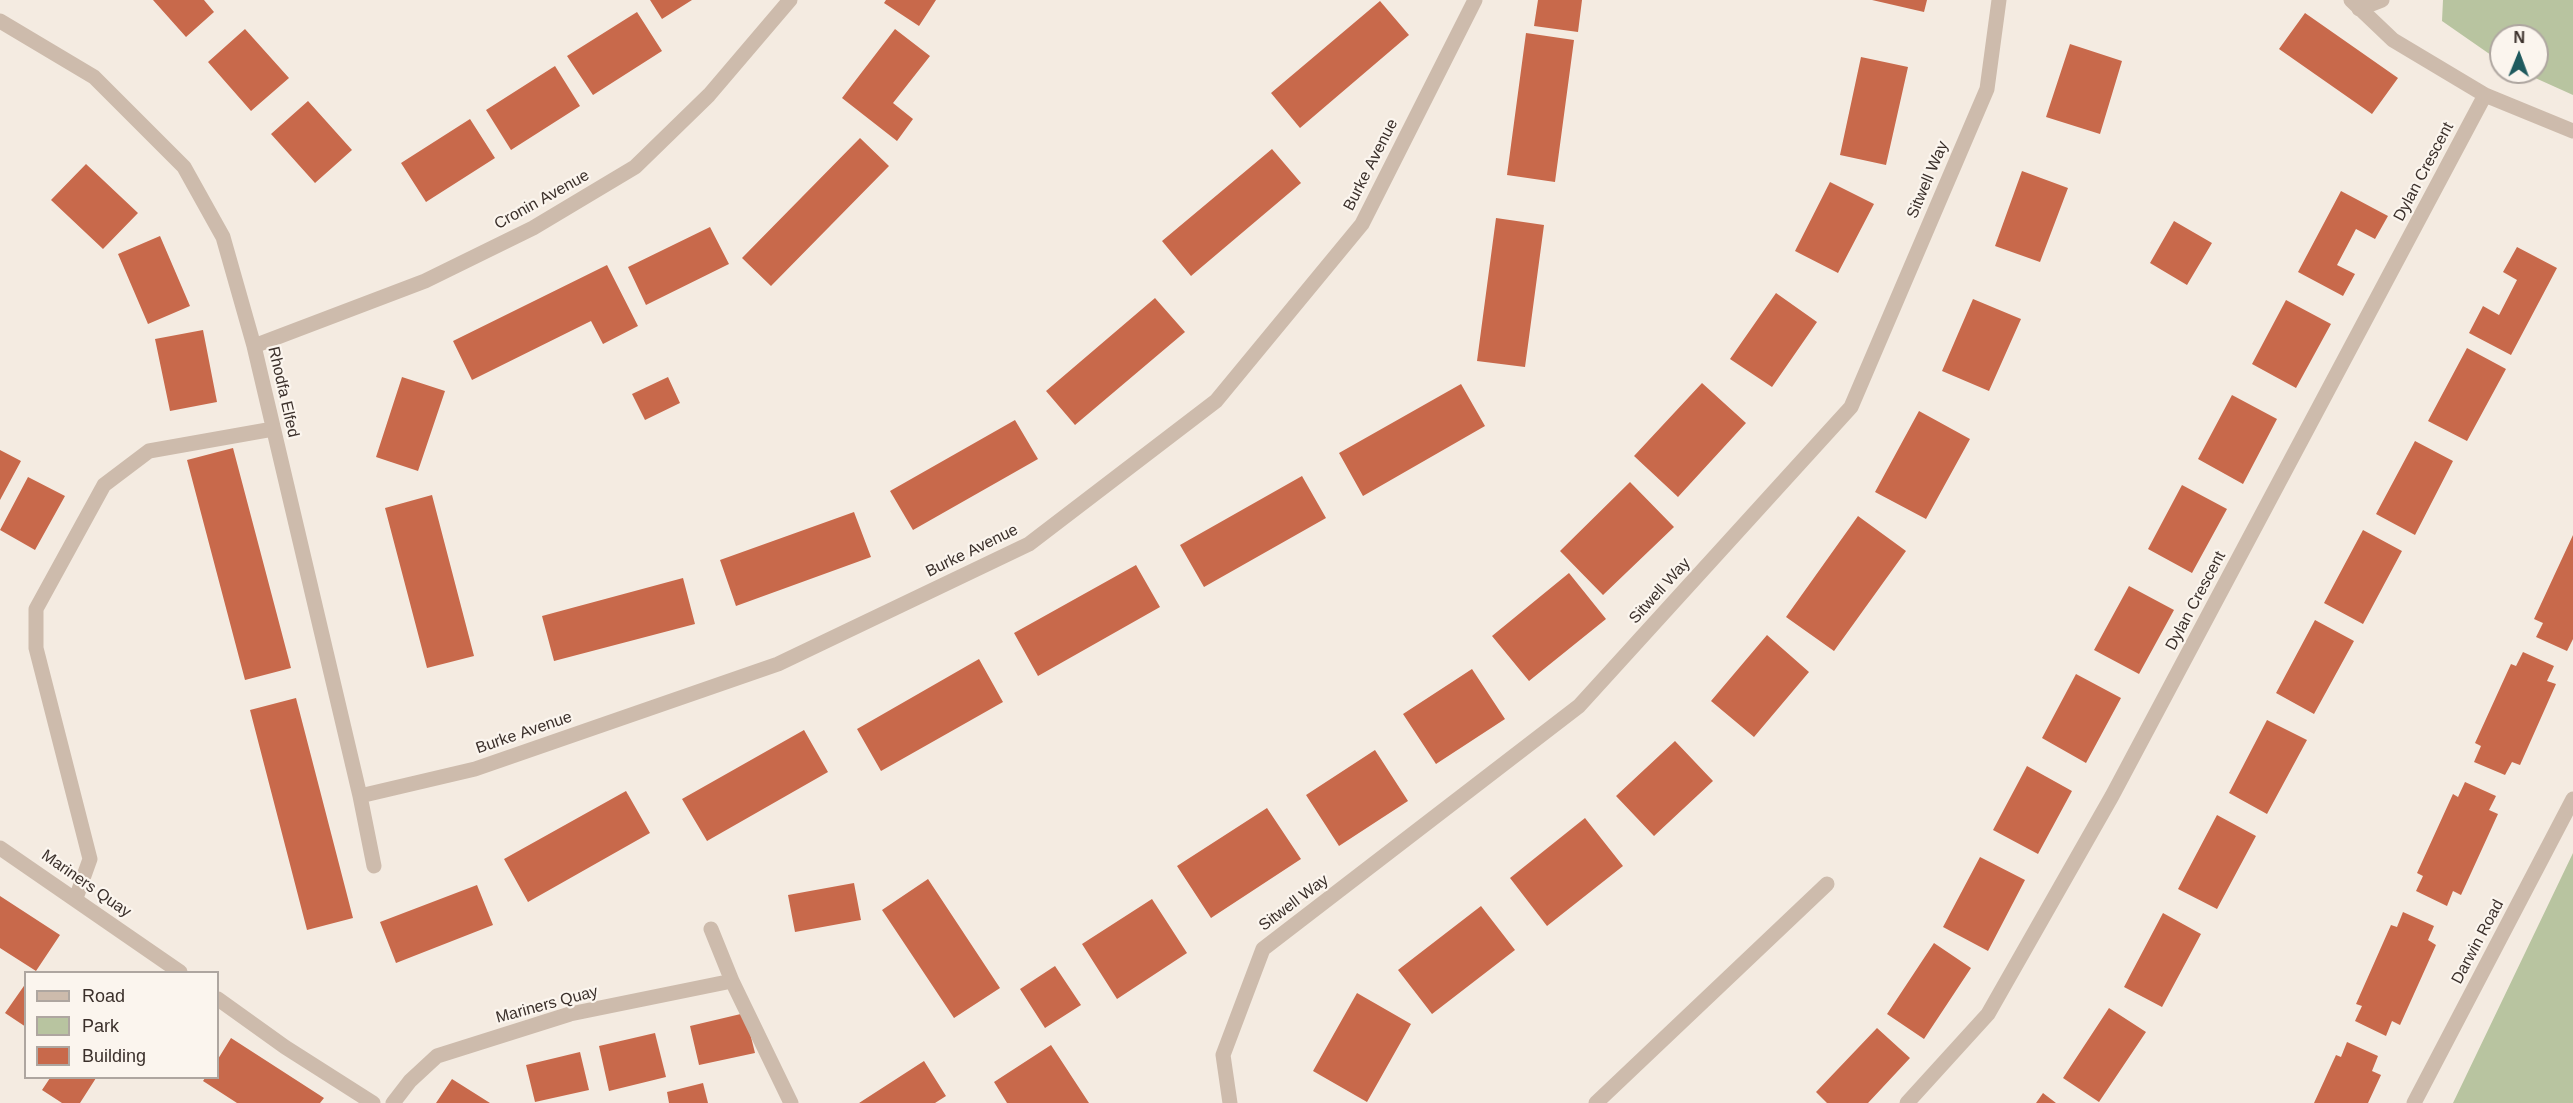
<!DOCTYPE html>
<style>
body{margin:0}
#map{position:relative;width:2573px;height:1103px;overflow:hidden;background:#f4ebe1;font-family:Helvetica,sans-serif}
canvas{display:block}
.legend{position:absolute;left:24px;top:971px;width:195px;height:108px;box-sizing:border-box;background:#fbf5ee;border:2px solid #aea6a0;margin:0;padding:8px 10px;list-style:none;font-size:18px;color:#3b302b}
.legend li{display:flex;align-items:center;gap:12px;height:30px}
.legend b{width:30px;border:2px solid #aea6a0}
.north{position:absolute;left:2489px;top:24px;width:60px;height:60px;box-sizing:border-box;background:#fbf5ee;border:2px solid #aea6a0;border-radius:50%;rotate:1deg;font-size:16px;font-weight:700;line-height:24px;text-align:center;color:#3b302b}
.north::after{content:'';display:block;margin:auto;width:21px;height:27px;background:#1f5a5e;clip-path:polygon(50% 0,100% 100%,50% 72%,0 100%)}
</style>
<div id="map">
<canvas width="2573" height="1103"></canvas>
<ul class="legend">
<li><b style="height:8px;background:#cdbbac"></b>Road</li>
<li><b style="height:16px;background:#b8c4a0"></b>Park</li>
<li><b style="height:16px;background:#c8694b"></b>Building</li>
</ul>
<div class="north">N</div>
</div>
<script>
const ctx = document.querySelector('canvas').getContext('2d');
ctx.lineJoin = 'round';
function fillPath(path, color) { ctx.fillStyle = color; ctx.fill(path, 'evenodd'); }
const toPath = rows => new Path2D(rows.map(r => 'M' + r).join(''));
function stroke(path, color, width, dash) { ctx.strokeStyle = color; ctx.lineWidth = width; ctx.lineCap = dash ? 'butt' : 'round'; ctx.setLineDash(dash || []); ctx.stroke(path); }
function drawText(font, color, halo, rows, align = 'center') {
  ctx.font = font + ' Helvetica,sans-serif'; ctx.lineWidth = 4.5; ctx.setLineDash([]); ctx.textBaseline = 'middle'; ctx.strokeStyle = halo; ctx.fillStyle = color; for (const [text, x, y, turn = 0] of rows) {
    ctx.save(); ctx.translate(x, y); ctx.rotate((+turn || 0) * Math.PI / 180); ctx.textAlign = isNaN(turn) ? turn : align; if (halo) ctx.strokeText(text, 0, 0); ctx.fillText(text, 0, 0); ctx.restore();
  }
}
const green = toPath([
 [2443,0,2573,0,2573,95,2522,72,2537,72,2537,36,2501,36,2501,62,2442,21],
 [2573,853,2573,1103,2453,1103]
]);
const building = toPath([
 [153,0,204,0,214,12,186,37],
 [650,0,692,0,662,19],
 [886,0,936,0,919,26,884,3],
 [1538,0,1582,0,1578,32,1534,26],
 [1872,0,1927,0,1924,12],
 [1380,1,1409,35,1300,128,1271,93],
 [637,12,662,51,593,95,567,56],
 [2305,13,2398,78,2372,114,2279,49],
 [245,29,289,78,251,111,208,62],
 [895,29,930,56,893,103,913,119,897,141,842,98],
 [1526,33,1574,40,1555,182,1507,175],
 [2070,44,2122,61,2100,134,2046,117],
 [1861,57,1908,67,1886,165,1840,155],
 [555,66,580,106,511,150,486,110],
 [308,101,352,150,315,183,271,134],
 [470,119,495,158,426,202,401,163],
 [860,138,889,166,771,286,742,258],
 [1272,149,1301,183,1191,276,1162,241],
 [86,164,138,213,103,249,51,200],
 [2022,171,2068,188,2040,262,1995,246],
 [1830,182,1874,204,1838,273,1795,251],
 [2341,191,2388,216,2375,239,2356,229,2337,265,2355,274,2343,296,2298,272],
 [1496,218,1544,225,1525,367,1477,361],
 [2174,221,2212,243,2187,285,2150,263],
 [710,227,729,264,646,305,628,267],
 [160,236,190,306,148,324,118,254],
 [2517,247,2557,268,2511,355,2469,333,2483,306,2499,315,2517,280,2503,272],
 [607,265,638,326,603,344,591,321,472,380,453,341],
 [1776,293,1817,322,1772,387,1730,359],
 [1155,298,1185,332,1075,425,1046,391],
 [1973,299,2021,319,1989,391,1942,371],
 [2286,300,2331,324,2296,388,2252,364],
 [203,330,217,402,170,411,155,339],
 [2467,348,2506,369,2467,441,2428,421],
 [402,377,445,391,418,471,376,457],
 [668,377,680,403,645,420,632,394],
 [1702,383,1746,423,1678,497,1634,456],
 [1461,384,1485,426,1363,496,1339,453],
 [2232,395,2277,419,2243,484,2198,459],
 [1919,411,1970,439,1926,519,1875,492],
 [1015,420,1038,459,913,530,890,491],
 [2415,441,2453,461,2415,535,2376,514],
 [233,448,291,668,245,680,187,460],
 [0,450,21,461,0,500],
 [1302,476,1326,518,1204,587,1180,545],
 [28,477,65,496,35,550,0,530],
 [1630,482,1674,527,1603,595,1560,551],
 [2182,485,2227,509,2192,573,2148,549],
 [432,495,474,656,427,668,385,508],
 [854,512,871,557,736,606,720,560],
 [1858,516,1906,551,1834,651,1786,617],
 [2363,530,2402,551,2363,624,2324,603],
 [2573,535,2573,639,2567,651,2536,637,2543,623,2534,619],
 [1136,565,1160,607,1038,676,1014,633],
 [1569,573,1606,619,1529,681,1492,636],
 [683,578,695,624,554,661,542,616],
 [2129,586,2174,610,2139,674,2094,650],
 [2315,620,2354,641,2314,714,2276,693],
 [1767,635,1809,672,1754,737,1711,701],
 [2523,652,2554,666,2547,681,2556,684,2520,765,2512,762,2505,775,2474,762,2481,746,2475,743,2511,664,2516,666],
 [979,659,1003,702,881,771,857,729],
 [1472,669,1505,719,1436,764,1403,714],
 [2076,674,2121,698,2086,763,2042,738],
 [296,698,353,918,307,930,250,710],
 [2267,720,2307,740,2267,814,2229,793],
 [804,730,828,772,707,841,682,799],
 [1675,741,1713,781,1654,836,1616,796],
 [1375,750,1408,801,1339,846,1306,795],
 [2027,766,2072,791,2038,854,1993,830],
 [2465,782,2496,796,2489,810,2498,814,2461,895,2453,891,2447,906,2416,891,2423,876,2417,873,2453,794,2458,797],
 [626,791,650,833,528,902,504,859],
 [1267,808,1301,859,1211,918,1177,866],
 [2217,815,2256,836,2217,909,2178,889],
 [1585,818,1623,866,1547,926,1510,878],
 [1980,857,2025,880,1988,951,1943,927],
 [928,879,1000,988,954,1018,882,910],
 [854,883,861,920,795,932,788,895],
 [477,885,493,925,396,963,380,922],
 [0,896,60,935,36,971,0,948],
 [1152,899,1187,953,1117,999,1082,944],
 [1481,906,1515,950,1432,1014,1398,970],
 [2403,912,2434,926,2428,940,2436,945,2400,1025,2392,1021,2386,1036,2355,1021,2362,1006,2356,1004,2391,925,2397,927],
 [2163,913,2201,934,2162,1007,2124,987],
 [1934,943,1971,968,1924,1039,1887,1014],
 [1055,966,1081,1005,1045,1028,1020,989],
 [26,983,26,1027,5,1013],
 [1357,993,1411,1024,1367,1102,1313,1071],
 [2109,1008,2146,1032,2099,1102,2063,1078],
 [745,1013,755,1053,699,1065,690,1026],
 [1877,1028,1910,1058,1868,1103,1827,1103,1816,1092],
 [655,1033,666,1077,609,1091,599,1046],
 [231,1038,324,1098,320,1103,237,1103,203,1081,205,1078,218,1078,218,1059],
 [2347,1042,2378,1056,2372,1071,2381,1075,2368,1103,2314,1103,2336,1055,2341,1057],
 [1051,1045,1089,1103,1007,1103,994,1082],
 [580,1052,589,1090,535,1102,526,1065],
 [924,1061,946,1096,935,1103,859,1103],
 [50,1078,96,1078,80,1103,62,1103,42,1090],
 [452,1079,490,1103,436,1103],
 [703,1083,708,1103,669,1103,667,1092],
 [2043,1093,2056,1103,2036,1103]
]);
const minor = toPath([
 [2351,0,2393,40,2485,95,2573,131],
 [2359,9,2382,0],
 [0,21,94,77,184,167,223,237,254,346,360,796,374,866],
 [254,346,425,281,533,228,635,167,709,95,790,0],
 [360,796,475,769,778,664,1029,544,1216,401,1362,224,1475,0],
 [0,848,180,972],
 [76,898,90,859,36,648,36,609,104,485,149,451,273,429],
 [711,929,732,981,791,1103],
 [218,999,285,1047,373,1103],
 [393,1103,410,1081,437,1056,570,1014,732,981],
 [1230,1103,1223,1055,1263,949,1579,706,1851,407,1987,89,1999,0],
 [1596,1103,1827,884],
 [1907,1103,1988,1014,2112,796,2485,95],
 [2414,1103,2573,799]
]);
const streetNames = [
 ["Burke Avenue",1371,165,-63],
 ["Dylan Crescent",2424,172,-62],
 ["Sitwell Way",1928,180,-67],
 ["Cronin Avenue",542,200,-29],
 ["Rhodfa Elfed",283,392,77],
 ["Burke Avenue",972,551,-26],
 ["Sitwell Way",1660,591,-48],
 ["Dylan Crescent",2196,601,-62],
 ["Burke Avenue",524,733,-19],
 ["Mariners Quay",86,884,35],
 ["Sitwell Way",1294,903,-37],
 ["Darwin Road",2478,942,-62],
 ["Mariners Quay",547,1005,-15]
];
fillPath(green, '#b8c4a0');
fillPath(building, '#c8694b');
stroke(minor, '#cdbbac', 15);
drawText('16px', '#3b302b', '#fbf5ee', streetNames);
</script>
